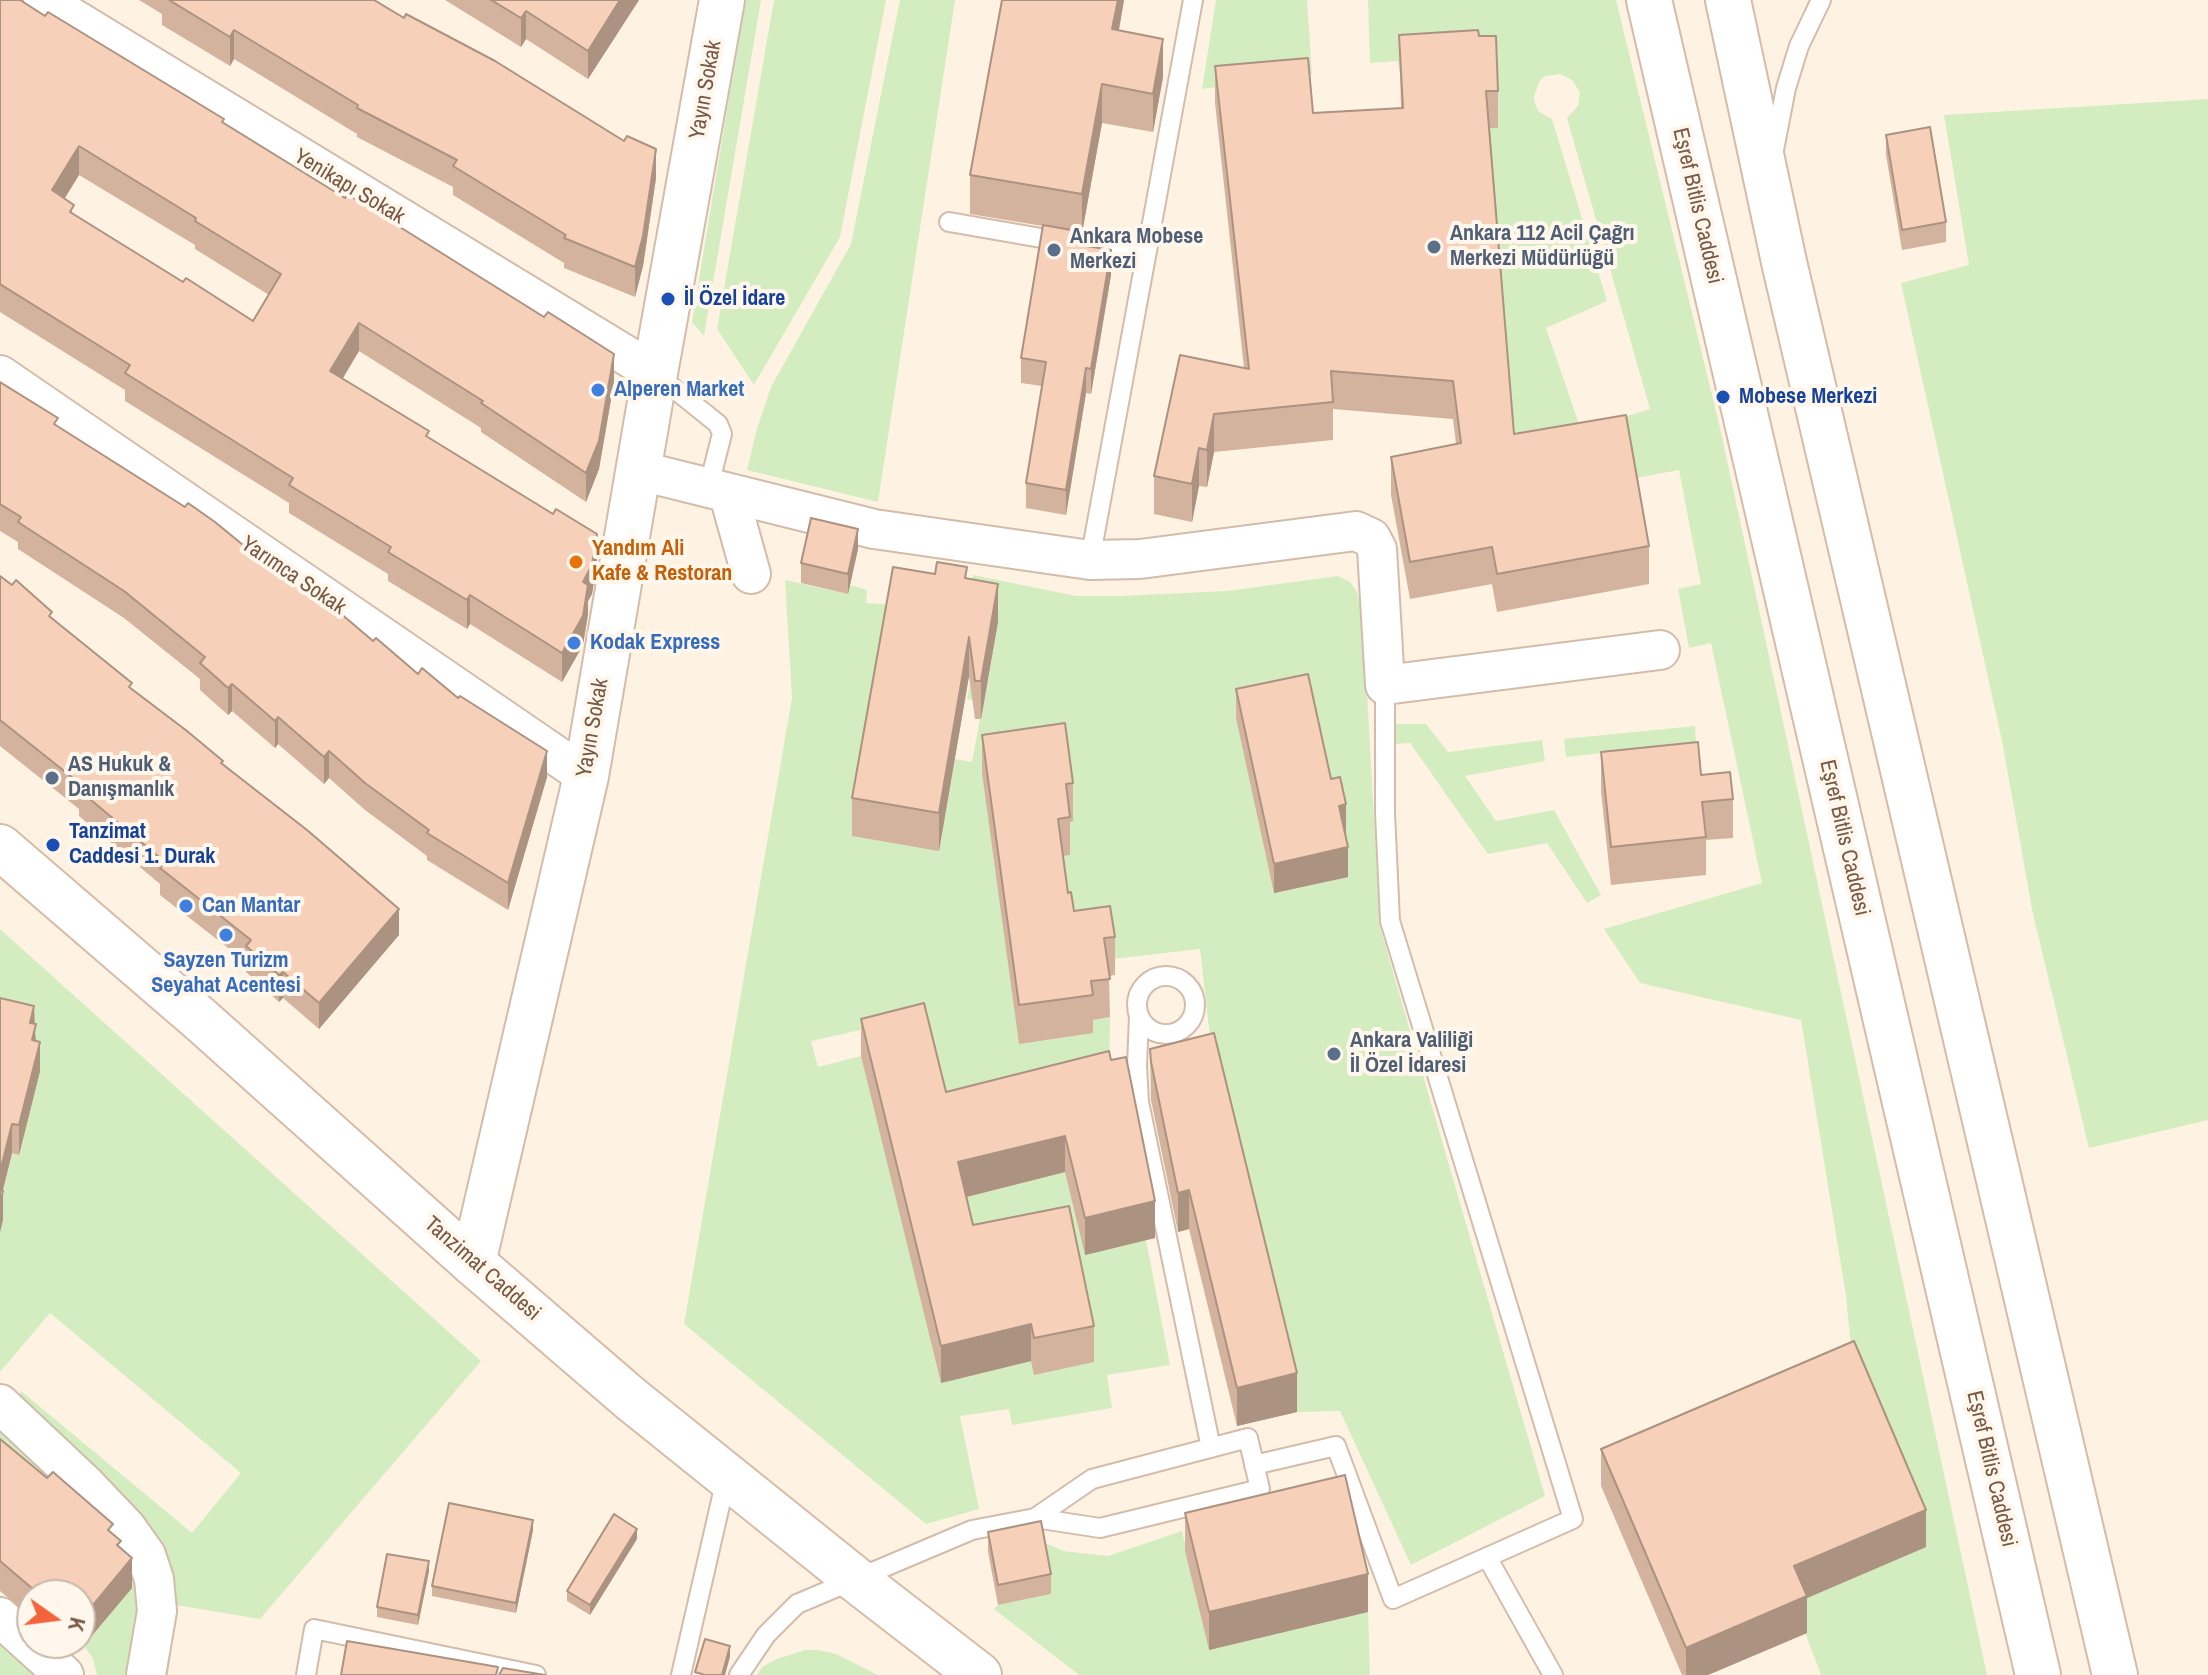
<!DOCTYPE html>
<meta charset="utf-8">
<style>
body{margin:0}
#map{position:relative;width:2208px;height:1675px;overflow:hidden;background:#fef3e3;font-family:"Archivo Narrow",sans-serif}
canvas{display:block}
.north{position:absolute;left:16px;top:1579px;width:80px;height:80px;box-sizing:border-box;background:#fff7eb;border:2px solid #c9b7a9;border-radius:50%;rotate:104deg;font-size:22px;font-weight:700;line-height:32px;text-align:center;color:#795846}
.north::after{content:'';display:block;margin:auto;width:28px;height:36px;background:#f3643d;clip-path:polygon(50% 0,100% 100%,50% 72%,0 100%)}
</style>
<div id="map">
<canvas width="2208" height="1675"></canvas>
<div class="north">K</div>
</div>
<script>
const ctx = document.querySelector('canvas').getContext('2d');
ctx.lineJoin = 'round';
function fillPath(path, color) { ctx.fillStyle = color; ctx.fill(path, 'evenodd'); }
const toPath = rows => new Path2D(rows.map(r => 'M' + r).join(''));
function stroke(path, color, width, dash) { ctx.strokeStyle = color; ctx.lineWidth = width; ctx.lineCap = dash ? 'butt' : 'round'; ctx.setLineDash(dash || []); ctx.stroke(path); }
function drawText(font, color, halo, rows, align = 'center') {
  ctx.font = font + ' "Archivo Narrow",sans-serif'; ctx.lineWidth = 8; ctx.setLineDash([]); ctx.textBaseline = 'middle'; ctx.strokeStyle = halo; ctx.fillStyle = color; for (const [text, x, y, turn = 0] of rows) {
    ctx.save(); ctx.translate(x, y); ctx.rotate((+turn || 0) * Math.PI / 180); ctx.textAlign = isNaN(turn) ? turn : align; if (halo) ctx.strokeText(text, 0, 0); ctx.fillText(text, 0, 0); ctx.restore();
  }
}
const green = toPath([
 [745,0,761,0,704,336,692,322],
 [774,0,886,0,840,237,754,385,717,329],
 [900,0,955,0,878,502,747,470,757,429,771,387,851,244],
 [1216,0,1307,0,1312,74,1202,89],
 [1368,0,1616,0,1721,432,1987,1675,1821,1675,1794,1603,1854,1378,1846,1296,1801,1020,1640,983,1604,929,1762,883,1711,643,1689,648,1678,589,1701,584,1679,470,1630,479,1513,471,1486,128,1498,128,1399,72,1398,61,1370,63],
 [1560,74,1572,80,1580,92,1578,106,1567,118,1650,409,1581,430,1546,328,1607,301,1552,119,1539,112,1535,104,1534,97,1539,82,1545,76],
 [2208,99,2208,1120,2089,1148,2033,914,2002,741,1901,283,1969,265,1944,115],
 [973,575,1076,596,1120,596,1227,591,1338,576,1350,582,1357,592,1363,620,1380,927,1545,1496,1411,1565,1340,1411,1297,1412,1214,1072,1200,949,1112,959,1074,949,983,773,1091,1020,1110,1017,1109,1088,946,1129,919,1017,811,1041,818,1067,861,1056,958,1199,1065,1172,1146,1240,1170,1365,1107,1375,1112,1408,1012,1425,1009,1409,960,1416,979,1509,926,1524,684,1324,792,698,785,580,848,594,850,585,867,590,866,603,893,605,939,851,955,759,972,762,983,702,967,699,971,678,988,681,998,623,965,617],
 [1390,724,1426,724,1448,752,1542,740,1545,761,1465,776,1496,821,1554,810,1601,895,1587,903,1547,843,1488,854,1410,743,1391,744],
 [1695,726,1696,743,1566,757,1564,739],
 [0,929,481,1361,260,1619,176,1605,168,1675,159,1675,168,1604,15,1400,21,1391,192,1533,241,1473,50,1313,0,1372,0,1232,3,1220,0,1175,12,1153,19,1155,24,1135,0,1027],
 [0,1428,74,1498,130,1557,137,1580,138,1601,133,1644,125,1675,97,1675,93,1659,84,1645,132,1588,0,1468],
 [1182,1531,1209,1650,1368,1612,1370,1675,1079,1675,994,1609,998,1605,1051,1594,1041,1541,1063,1551,1108,1556],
 [0,1635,46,1675,0,1675],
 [805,1650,818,1650,836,1654,878,1675,757,1675,762,1667,777,1659]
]);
const service = toPath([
 [1774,150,1786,88,1799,46,1821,0],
 [949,222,1064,242],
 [1089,246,1146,256,1193,0],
 [657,375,718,424,722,434,708,489],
 [1090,560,1146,256],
 '1137 1005a29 29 0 1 1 58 0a29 29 0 1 1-58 0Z',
 [1139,1015,1137,1066,1139,1102,1211,1448],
 [1254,1465,1336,1446,1393,1599,1573,1519,1390,921,1385,813,1385,685],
 [1487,1557,1553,1675],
 [306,1675,314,1629,536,1675],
 [681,1675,726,1479],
 [739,1675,766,1635,797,1604,972,1530,1035,1518,1100,1528,1260,1489,1248,1438,1092,1479,1035,1518]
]);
const minor = toPath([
 [43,0,655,373],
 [0,375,586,776],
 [637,470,874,529,1090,560,1140,559,1356,531,1371,538,1377,549,1385,685,1660,650],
 [729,495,751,574],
 [0,1404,85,1484,126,1527,146,1555,154,1579,157,1611,146,1675],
 [0,1617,64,1675]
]);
const tertiary = toPath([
 [473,1263,586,776,655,373,722,0]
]);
const secondary = toPath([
 [1649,0,2038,1675],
 [1728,0,1784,262,2115,1675],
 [0,847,201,1020,473,1263,631,1399,855,1579,979,1675]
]);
const wall = toPath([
 [0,0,45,16,224,123,614,382,599,469,586,502,481,432,481,428,359,351,342,379,429,438,597,563,592,594,588,601,588,614,583,645,562,682,470,624,467,629,388,581,388,574,289,513,289,503,125,401,125,390,0,312],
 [79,175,195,245,195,249,269,295,253,321,183,282,74,215,64,199],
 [139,0,374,0,656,178,643,266,635,297,564,268,564,263,453,195,453,187,357,137,357,134,234,59,230,66,162,25,162,14],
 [445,0,639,0,588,79,526,39,521,47],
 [1002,0,1124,0,1119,31,1163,77,1153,132,1102,123,1082,233,1077,232,1077,244,1111,275,1091,394,1086,393,1066,515,1026,508,1026,483,1042,386,1021,383,1021,358,1043,226,970,214,970,175],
 [1399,35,1479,36,1498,91,1498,128,1490,128,1514,434,1649,546,1649,584,1497,612,1492,584,1410,599,1391,495,1391,457,1456,444,1453,419,1333,409,1333,440,1214,452,1207,487,1199,486,1192,522,1154,514,1154,476,1244,368,1215,103,1215,66,1313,113,1401,108],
 [1886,135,1946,222,1946,242,1902,250,1886,155],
 [0,382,58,426,323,605,418,674,547,777,508,910,427,860,427,856,365,810,329,778,324,784,278,744,275,748,232,711,228,715,200,690,200,679,124,618,18,549,18,542,0,531],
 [858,549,848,594,801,583,801,563],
 [935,574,967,579,998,622,981,719,975,719,969,676,939,851,852,836,852,798],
 [0,576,52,618,132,689,223,764,399,935,319,1029,283,998,279,1002,246,972,246,962,160,895,160,884,79,816,79,809,0,746],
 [1236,689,1331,779,1346,834,1348,877,1274,893,1236,718],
 [982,735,1073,783,1073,821,1070,822,1070,855,1063,856,1068,893,1074,911,1115,937,1115,975,1109,976,1110,1017,1093,1020,1093,1033,1019,1044,982,773],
 [1601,752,1701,775,1733,799,1733,838,1706,840,1706,875,1611,885,1601,791],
 [0,998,34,1024,40,1071,19,1155,12,1153,3,1190,3,1220,0,1232],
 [861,1019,946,1092,1109,1051,1155,1238,1085,1255,1065,1172,967,1197,973,1225,1094,1326,1094,1362,1034,1375,1031,1361,941,1383,861,1056],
 [1150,1049,1297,1412,1237,1426,1189,1229,1178,1232,1151,1100],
 [0,1439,113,1534,121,1549,132,1588,84,1645,80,1641,80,1595,32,1595,32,1618,0,1591],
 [1601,1449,1926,1547,1807,1598,1807,1633,1708,1675,1682,1675,1601,1486],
 [1185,1513,1368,1612,1209,1650,1185,1551],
 [533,1530,516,1613,432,1596,432,1586],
 [988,1532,1051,1574,1051,1594,998,1605,988,1552],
 [637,1539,590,1615,567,1601,567,1591],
 [429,1571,418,1625,377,1617,377,1607]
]);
const shadedWall = toPath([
 [620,0,639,0,588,79,588,51],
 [1118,0,1124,0,1112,68,1112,29],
 [526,11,526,39,521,47,521,18],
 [234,30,234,59,230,66,230,37],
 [1163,39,1163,77,1153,132,1153,94],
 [1102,84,1102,123,1082,233,1082,194],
 [79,146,79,175,52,219,52,190],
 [656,149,656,178,643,266,635,297,635,267],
 [1111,250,1111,275,1091,394,1091,369],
 [359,323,359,351,330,400,330,371],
 [614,354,614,382,599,469,586,502,586,473],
 [1086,368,1086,393,1066,515,1066,490],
 [1214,414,1214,452,1207,487,1207,450],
 [1199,448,1199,486,1192,522,1192,484],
 [858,529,858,549,848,594,848,574],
 [597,534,597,563,592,594,588,601,588,614,583,645,562,682,562,653],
 [998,584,998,622,981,719,981,681],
 [470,595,470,624,467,629,467,600],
 [969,637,969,676,939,851,939,813],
 [232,684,232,711,228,715,228,688],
 [278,717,278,744,275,748,275,721],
 [329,751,329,778,324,784,324,757],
 [547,751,547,777,508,910,508,883],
 [1346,804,1346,834,1339,806],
 [1348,847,1348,877,1274,893,1274,864],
 [399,909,399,935,319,1029,319,1003],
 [283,972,283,998,279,1002,279,975],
 [34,1006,36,1053,32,1069,30,1023],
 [40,1042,40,1071,19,1155,19,1125],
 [12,1124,12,1153,0,1201,0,1172],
 [1065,1136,1065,1172,958,1199,958,1162],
 [1189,1190,1189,1229,1178,1232,1178,1193],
 [3,1191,3,1220,0,1232,0,1203],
 [1155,1201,1155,1238,1085,1255,1085,1218],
 [1031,1324,1031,1361,941,1383,941,1346],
 [1297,1373,1297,1412,1237,1426,1237,1388],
 [1926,1510,1926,1547,1807,1598,1807,1633,1708,1675,1686,1675,1686,1648,1794,1566],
 [533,1520,533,1530,516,1613,516,1603],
 [637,1529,637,1539,590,1615,590,1605],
 [132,1558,132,1588,84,1645,84,1616],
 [429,1561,429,1571,418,1625,418,1615],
 [1368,1574,1368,1612,1209,1650,1209,1612],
 [730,1646,730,1657,725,1675,722,1675]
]);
const building = toPath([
 [0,0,20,0,45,16,48,12,224,119,222,122,345,198,347,194,544,317,548,312,614,354,599,441,586,473,481,403,483,401,359,323,330,371,429,431,426,436,553,514,556,509,597,534,592,565,583,582,588,585,583,616,562,653,470,595,467,600,388,552,391,547,289,485,293,478,125,373,130,365,0,284,0,0],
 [79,146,196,218,195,221,281,274,253,321,186,278,183,282,70,212,74,205,52,190,79,146],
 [169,0,374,0,404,18,406,14,495,61,624,141,627,136,656,149,643,236,635,267,564,238,566,235,453,166,457,160,357,108,358,105,234,30,230,37,169,0],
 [491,0,620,0,588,51,526,11,521,18,491,0],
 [1002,0,1118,0,1112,29,1163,39,1153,94,1102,84,1082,194,970,175,1002,0],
 [1478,30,1479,36,1496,36,1498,91,1486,91,1514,434,1626,415,1649,546,1497,574,1492,547,1410,562,1391,457,1461,443,1453,381,1331,371,1333,402,1214,414,1207,450,1199,448,1192,484,1154,476,1180,355,1249,369,1215,66,1308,58,1313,113,1403,108,1399,35,1478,30],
 [1930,127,1946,222,1902,230,1886,135,1930,127],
 [1043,225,1077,231,1075,244,1111,250,1091,369,1086,368,1066,490,1026,483,1046,362,1021,358,1043,225],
 [0,382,58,418,54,424,185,507,188,503,215,522,276,572,280,568,323,605,326,601,373,641,376,638,418,674,422,668,458,698,460,696,547,751,508,883,427,833,429,830,365,783,329,751,324,757,278,717,275,721,232,684,228,688,200,663,205,657,124,591,18,522,21,517,0,504,0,382],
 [811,518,858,529,848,574,801,563,811,518],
 [937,562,967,567,965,578,998,584,981,681,975,681,969,637,939,813,852,798,893,567,935,574,937,562],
 [0,576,12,585,16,580,52,612,49,616,132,683,129,687,187,731,223,761,221,763,307,830,399,909,319,1003,283,972,279,975,246,946,251,940,160,868,165,862,79,790,83,786,0,720,0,576],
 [1308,674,1331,779,1340,777,1346,804,1339,806,1348,847,1274,864,1236,689,1308,674],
 [1065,723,1073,783,1066,784,1070,817,1058,819,1068,893,1071,892,1074,911,1110,906,1115,937,1104,938,1110,979,1091,981,1093,995,1019,1005,982,735,1065,723],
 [1698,742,1701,775,1730,772,1733,799,1702,802,1706,837,1611,847,1601,752,1698,742],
 [0,998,34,1006,30,1023,36,1024,32,1040,40,1042,19,1125,12,1124,0,1172,0,998],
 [924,1003,946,1092,1109,1051,1111,1060,1126,1057,1155,1201,1085,1218,1065,1136,958,1162,973,1225,1069,1206,1094,1326,1034,1338,1031,1324,941,1346,861,1019,924,1003],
 [1214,1033,1297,1373,1237,1388,1189,1190,1178,1193,1151,1062,1150,1049,1214,1033],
 [0,1190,3,1191,0,1203,0,1190],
 [1854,1341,1926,1510,1794,1566,1807,1596,1686,1648,1601,1449,1854,1341],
 [0,1439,47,1478,53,1472,113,1524,108,1530,121,1541,117,1545,132,1558,84,1616,80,1612,80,1595,40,1595,0,1561,0,1439],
 [1345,1475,1368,1574,1209,1612,1185,1513,1345,1475],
 [449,1503,533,1520,516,1603,432,1586,449,1503],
 [614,1514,637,1529,590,1605,567,1591,614,1514],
 [1041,1521,1051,1574,998,1585,988,1532,1041,1521],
 [387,1554,429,1561,418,1615,377,1607,387,1554],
 [705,1639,730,1646,722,1675,705,1675,695,1672,705,1639],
 [347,1641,498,1667,496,1675,341,1675,347,1641],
 [503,1668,545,1675,499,1675,503,1668]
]);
const markers = [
 [1434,247,8,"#5c6f8a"],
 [1054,250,8,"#5c6f8a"],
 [668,299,8,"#1a4fb4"],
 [598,390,8,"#3f7fe0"],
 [1723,397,8,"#1a4fb4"],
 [576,562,8,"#e8710a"],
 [574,643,8,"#3f7fe0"],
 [52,778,8,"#5c6f8a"],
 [53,845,8,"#1a4fb4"],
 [186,906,8,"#3f7fe0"],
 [226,935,8,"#3f7fe0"],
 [1334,1054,8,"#5c6f8a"]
];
const streetNames = [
 ["Yayın Sokak",706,90,-80],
 ["Yenikapı Sokak",349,187,31],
 ["Eşref Bitlis Caddesi",1697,206,77],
 ["Yarımca Sokak",293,576,34],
 ["Yayın Sokak",593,728,-80],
 ["Eşref Bitlis Caddesi",1844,838,77],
 ["Tanzimat Caddesi",482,1269,41],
 ["Eşref Bitlis Caddesi",1991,1469,77]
];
const serviceNames = [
 ["Ankara 112 Acil Çağrı",1450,234],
 ["Merkezi Müdürlüğü",1450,259],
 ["Ankara Mobese",1070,237],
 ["Merkezi",1070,262],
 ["AS Hukuk &",68,765],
 ["Danışmanlık",68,790],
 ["Ankara Valiliği",1350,1041],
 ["İl Özel İdaresi",1350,1066]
];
const transitNames = [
 ["İl Özel İdare",684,299],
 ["Mobese Merkezi",1739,397],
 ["Tanzimat",69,832],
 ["Caddesi 1. Durak",69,857]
];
const shopNames = [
 ["Alperen Market",614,390],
 ["Kodak Express",590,643],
 ["Can Mantar",202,906],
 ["Sayzen Turizm",226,961,"center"],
 ["Seyahat Acentesi",226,986,"center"]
];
const foodNames = [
 ["Yandım Ali",592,549],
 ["Kafe & Restoran",592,574]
];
fillPath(green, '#d3edc0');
stroke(service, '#d3bcab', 22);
stroke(minor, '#d3bcab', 42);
stroke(tertiary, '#d3bcab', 48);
stroke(secondary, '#d6bca8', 48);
stroke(service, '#fff', 18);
stroke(minor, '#fff', 38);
stroke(tertiary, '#fff', 44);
stroke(secondary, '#fff', 44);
fillPath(wall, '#d4b39e');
fillPath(shadedWall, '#ac9281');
fillPath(building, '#f6d0b8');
stroke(building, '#ac9281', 2);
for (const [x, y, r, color] of markers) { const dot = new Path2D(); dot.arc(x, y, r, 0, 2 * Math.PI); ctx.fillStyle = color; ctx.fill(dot); stroke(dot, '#fff7eb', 3); }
drawText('22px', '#795846', '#fff7eb', streetNames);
drawText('bold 22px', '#4e5e75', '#fff7eb', serviceNames, 'left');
drawText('bold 22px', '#164399', '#fff7eb', transitNames, 'left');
drawText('bold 22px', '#366cbe', '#fff7eb', shopNames, 'left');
drawText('bold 22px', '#c56008', '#fff7eb', foodNames, 'left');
</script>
